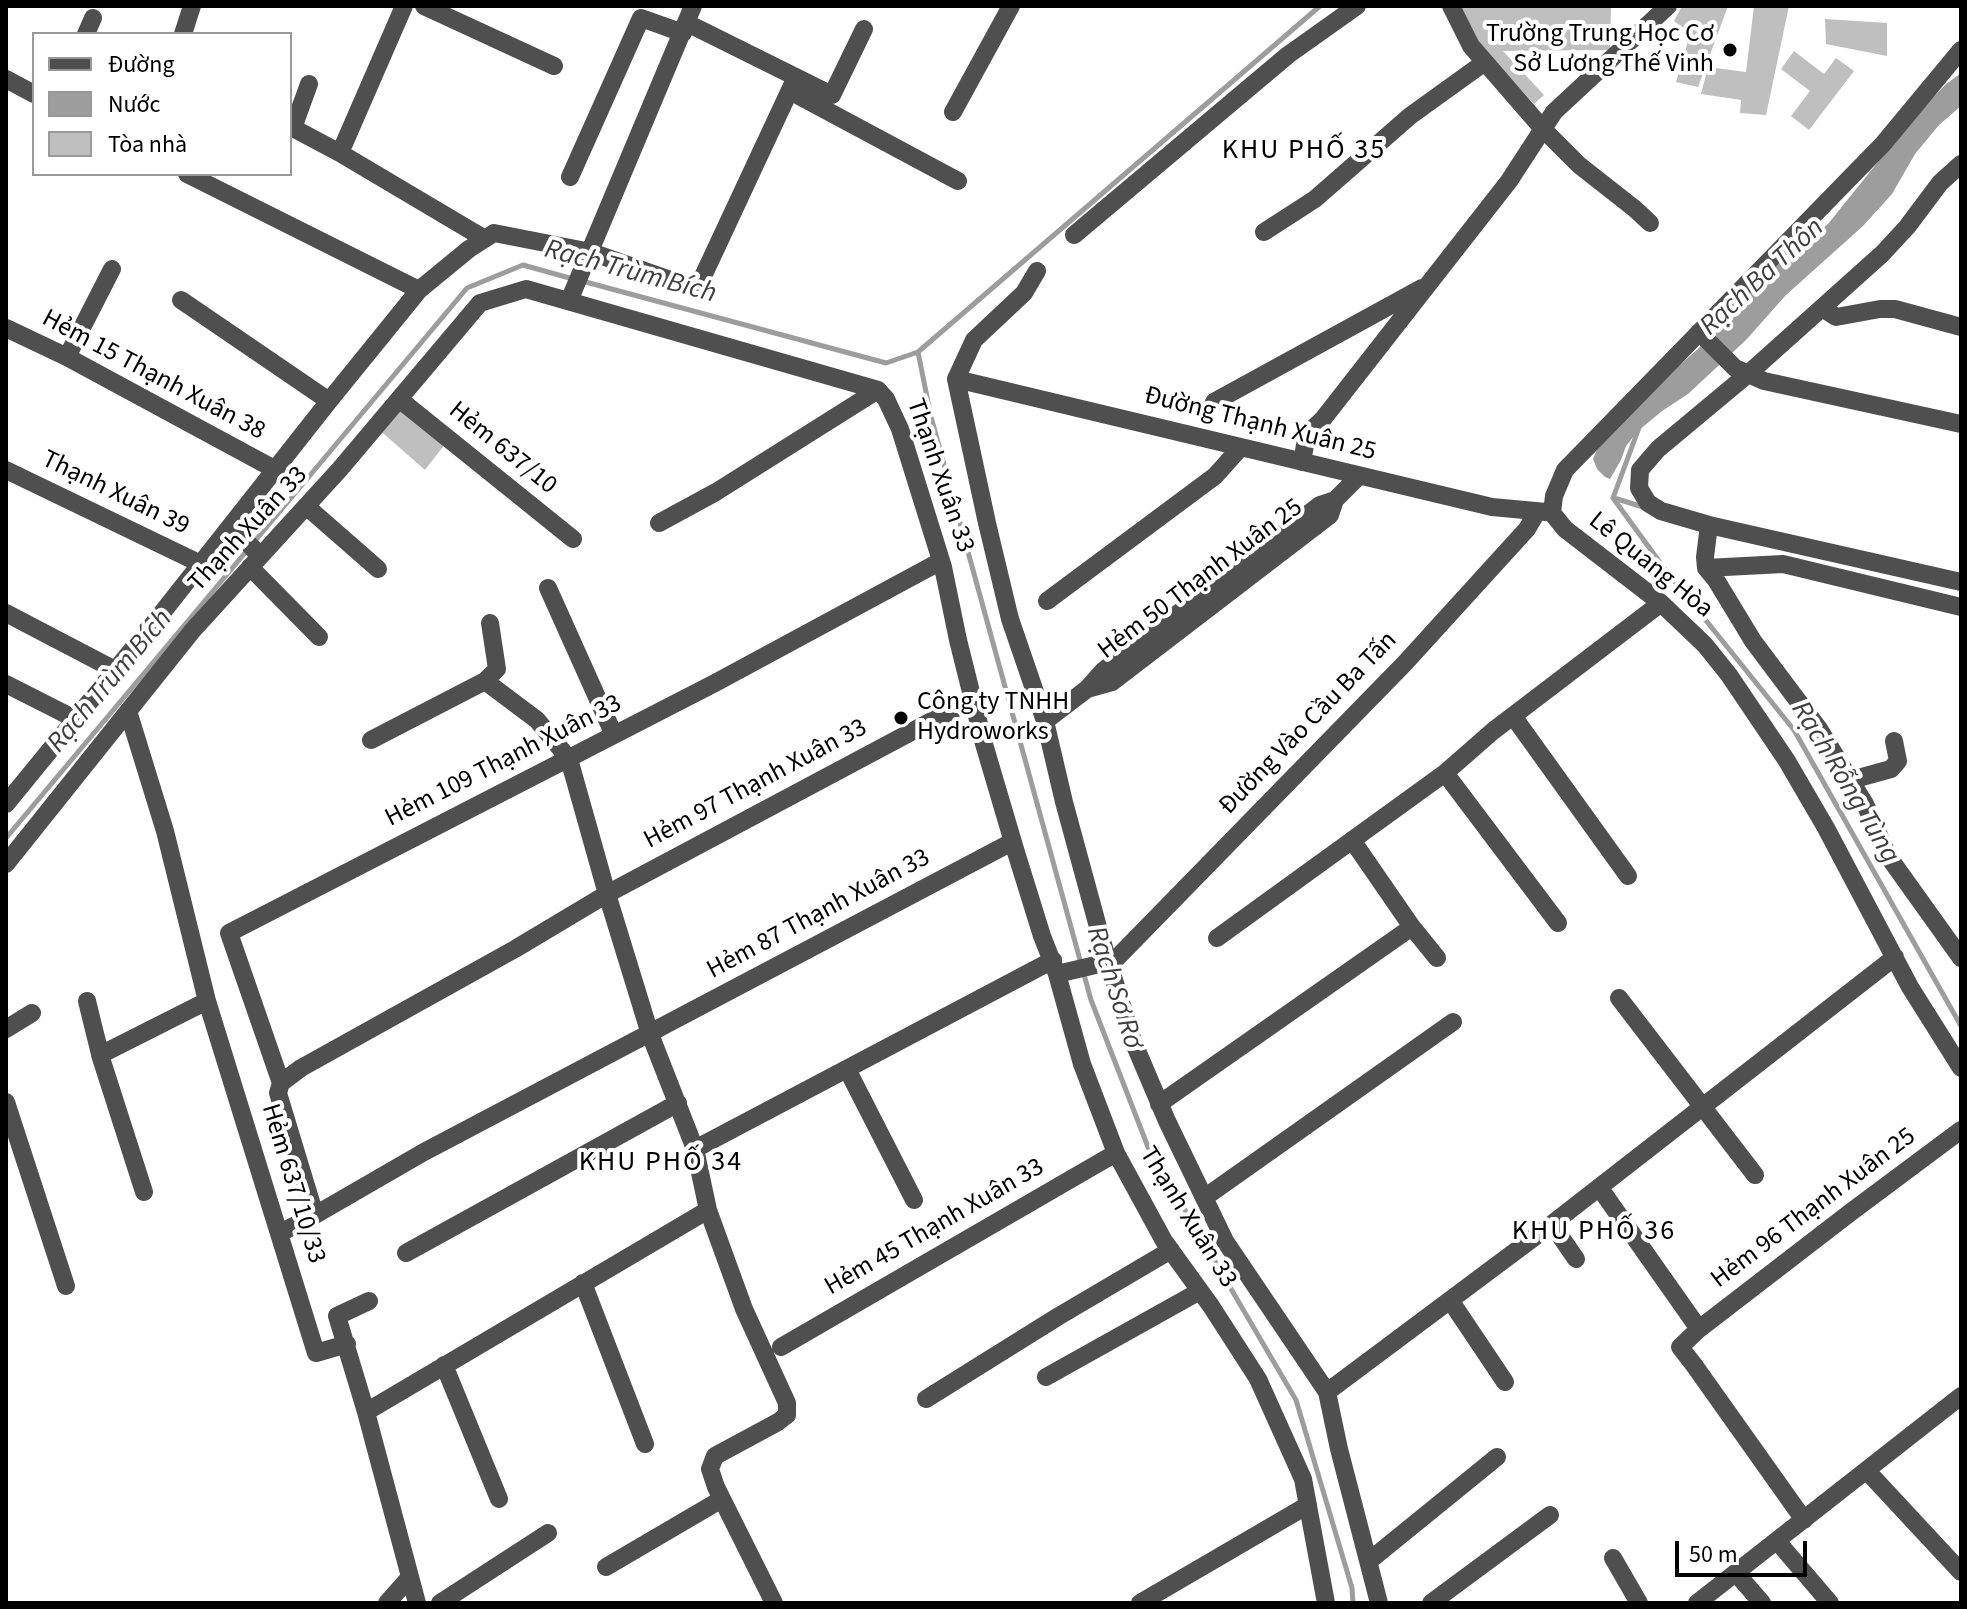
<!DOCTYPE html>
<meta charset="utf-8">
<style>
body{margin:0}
#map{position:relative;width:1967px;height:1609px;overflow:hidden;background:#fff;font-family:"Source Sans 3",sans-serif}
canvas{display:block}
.frame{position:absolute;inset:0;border:8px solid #000;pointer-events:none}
.legend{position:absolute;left:32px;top:32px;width:260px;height:144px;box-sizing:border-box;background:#fff;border:2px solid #999;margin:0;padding:10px 14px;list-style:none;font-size:24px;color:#000}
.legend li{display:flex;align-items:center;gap:16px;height:40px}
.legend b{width:40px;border:2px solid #999}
.scale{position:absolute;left:1675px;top:1541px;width:132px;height:36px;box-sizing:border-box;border:4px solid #000;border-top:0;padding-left:10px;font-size:24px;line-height:28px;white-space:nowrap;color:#000;-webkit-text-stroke:6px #fff;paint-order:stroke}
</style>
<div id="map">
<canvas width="1967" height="1609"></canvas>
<div class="frame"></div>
<ul class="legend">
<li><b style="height:10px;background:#4f4f4f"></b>Đường</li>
<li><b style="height:22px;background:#9d9d9d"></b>Nước</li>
<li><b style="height:22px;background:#bfbfbf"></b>Tòa nhà</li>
</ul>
<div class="scale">50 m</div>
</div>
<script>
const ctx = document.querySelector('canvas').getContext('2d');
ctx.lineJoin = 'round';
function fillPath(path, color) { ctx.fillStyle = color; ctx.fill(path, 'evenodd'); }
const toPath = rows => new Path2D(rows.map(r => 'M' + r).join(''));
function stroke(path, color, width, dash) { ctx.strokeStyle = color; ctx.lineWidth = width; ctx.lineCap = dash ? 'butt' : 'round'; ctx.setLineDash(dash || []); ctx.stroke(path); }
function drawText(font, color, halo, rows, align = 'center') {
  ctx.font = font + ' "Source Sans 3",sans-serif'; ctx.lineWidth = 8; ctx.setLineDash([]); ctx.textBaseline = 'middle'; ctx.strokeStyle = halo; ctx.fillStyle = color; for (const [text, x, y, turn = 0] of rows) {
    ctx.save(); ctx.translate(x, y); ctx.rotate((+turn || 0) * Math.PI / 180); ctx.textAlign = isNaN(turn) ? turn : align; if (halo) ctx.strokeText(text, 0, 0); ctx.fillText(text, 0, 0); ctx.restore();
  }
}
const water = toPath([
 [1961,73,1961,106,1939,125,1915,154,1892,194,1863,226,1786,295,1746,340,1688,394,1662,411,1638,431,1626,446,1621,460,1610,479,1605,477,1597,469,1593,459,1600,443,1648,392,1698,349,1765,275,1828,224,1914,117,1945,85]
]);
const stream = toPath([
 [582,281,886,363,918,352,1320,6],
 [918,352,931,417,1091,1000,1148,1147,1296,1400,1352,1588,1353,1603],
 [1613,498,1667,572,1794,730,1961,1026],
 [1613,498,1640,425],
 [1614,498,1643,507],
 [6,838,467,288,523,265,573,279]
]);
const building = toPath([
 [1457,6,1611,6,1610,50,1503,51,1544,95,1534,104,1478,43],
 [1682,6,1728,6,1698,87,1676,82,1690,34,1674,21],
 [1754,6,1789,6,1766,115,1740,113,1741,100,1701,94,1708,67,1746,72],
 [1825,19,1887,23,1887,56,1826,44],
 [1794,51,1824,74,1836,58,1854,71,1809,130,1791,116,1810,91,1781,69],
 [399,399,449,439,425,470,376,427]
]);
const minor = toPath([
 [424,6,554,66],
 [1451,6,1471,46,1543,129,1579,165,1635,209,1650,223],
 [687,23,832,95,864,29],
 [86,34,93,18],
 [183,34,192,6],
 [1961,50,1883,144,1565,470,1554,496,1552,513,1565,529,1661,603,1705,645,1729,675,1787,761,1826,828,1910,987,1961,1068],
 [6,79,34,94],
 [309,84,293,128,340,153,404,6],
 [790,91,958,181],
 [953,112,1011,6],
 [340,153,485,239],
 [1961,164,1940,183,1907,227,1882,254,1748,374,1658,449,1640,470,1639,488,1648,503,1661,511,1709,525,1961,582],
 [187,174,419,290],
 [570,177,641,18,683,33],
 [1264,232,1315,199,1410,116,1485,62],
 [1074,235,1288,55,1357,6],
 [1037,271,1024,293,974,340,956,379,987,523,1010,619,1045,721,1064,802,1101,938,1133,1041,1167,1121,1225,1241,1327,1392,1339,1449,1379,1603],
 [181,300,329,401],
 [569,301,693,6],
 [1822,308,1836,317,1880,309,1895,309,1961,327],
 [6,328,67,357,276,470],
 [1699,332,1735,368,1764,381,1961,424],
 [67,357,112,269],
 [956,379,1492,507,1546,512],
 [399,399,573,539],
 [1214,402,1422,288],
 [1302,462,1307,434,1323,419,1509,181,1554,112,1668,6],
 [6,470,201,564],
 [1335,500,1320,505,1103,671,1087,689,1112,682,1330,515,1335,500,1359,476],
 [306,506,378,569],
 [659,523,716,492,878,390],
 [1709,525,1705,557,1706,568,1716,580,1753,641,1819,729,1865,804,1888,856,1961,958],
 [232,526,260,556],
 [250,567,319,637],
 [1706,568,1783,564,1961,607],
 [548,588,614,735],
 [1047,601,1215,476,1241,447],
 [6,613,115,670],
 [485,681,497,669,490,623],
 [6,684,75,719],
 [128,711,165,831,207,1001,316,1353,347,1344],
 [1513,716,1628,876],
 [1045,721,1087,689],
 [371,740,485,681,537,720,569,759,607,894,650,1034,695,1149],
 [1445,773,1558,923],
 [1851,780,1891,769,1898,761,1894,741],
 [6,804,154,623,329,401,419,290,469,249,494,233,591,252,676,282,698,287,796,77],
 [1352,840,1412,927,1437,958],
 [6,864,193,630,340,469,480,303,526,289,878,390,886,399,900,429,943,567,958,640,984,744,1015,849,1042,936,1057,974,1082,1064,1116,1153,1164,1241,1211,1306,1258,1379,1303,1479,1326,1603],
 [1217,938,1445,773,1493,731,1661,603],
 [1057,974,1104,963,1110,965,1405,663,1527,529,1537,512],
 [1619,998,1755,1175],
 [87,1001,101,1058,144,1192],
 [6,1029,32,1013],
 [100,1055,207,1001],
 [847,1069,914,1200],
 [281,1083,229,933,715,683,941,561],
 [6,1102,66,1286],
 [1159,1104,1412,927],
 [1599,1187,1699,1329],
 [1204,1198,1453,1022],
 [315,1215,278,1093,281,1083,301,1068,515,949,607,894,973,699],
 [1552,1224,1576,1259],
 [280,1233,315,1215,424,1152,1012,842],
 [406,1253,678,1103],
 [583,1283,645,1444],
 [1450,1300,1505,1382],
 [781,1347,1116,1153],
 [444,1365,499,1499],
 [1046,1377,1200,1291],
 [1327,1392,1552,1224,1895,957],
 [926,1399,1059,1316,1171,1250],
 [366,1412,337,1316,369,1301],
 [1867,1471,1961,1572],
 [1804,1520,1694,1365,1680,1347,1699,1329,1851,1212,1961,1130],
 [1777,1541,1830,1603],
 [1613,1558,1639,1603],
 [1369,1561,1497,1457],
 [606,1567,722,1499],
 [1736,1573,1762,1603],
 [387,1603,410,1577],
 [417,1603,366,1412,708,1210],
 [440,1603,548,1533],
 [774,1603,716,1487,710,1469,715,1456,778,1422,787,1415,787,1403,744,1309,708,1210,695,1149,1053,960],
 [1140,1603,1308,1505],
 [1431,1603,1550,1515],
 [1697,1603,1961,1396]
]);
const markers = [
 [1730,50,8,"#000"],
 [901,718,8,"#000"]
];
const poiNames = [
 ["Trường Trung Học Cơ",1714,35],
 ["Sở Lương Thế Vinh",1714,65],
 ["Công ty TNHH",917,703,"left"],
 ["Hydroworks",917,733,"left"]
];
const streetNames = [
 ["Hẻm 15 Thạnh Xuân 38",153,376,28],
 ["Đường Thạnh Xuân 25",1260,425,14],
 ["Hẻm 637/10",502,449,39],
 ["Thạnh Xuân 33",939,476,71],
 ["Thạnh Xuân 39",115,494,26],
 ["Thạnh Xuân 33",249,530,-47],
 ["Lê Quang Hòa",1650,566,39],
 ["Hẻm 50 Thạnh Xuân 25",1201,580,-37],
 ["Đường Vào Cầu Ba Tấn",1309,724,-46],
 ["Hẻm 109 Thạnh Xuân 33",504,762,-27],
 ["Hẻm 97 Thạnh Xuân 33",756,785,-28],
 ["Hẻm 87 Thạnh Xuân 33",819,915,-28],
 ["Hẻm 637/10/33",292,1184,73],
 ["Hẻm 96 Thạnh Xuân 25",1814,1209,-37],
 ["Thạnh Xuân 33",1187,1218,58],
 ["Hẻm 45 Thạnh Xuân 33",935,1228,-30]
];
const neighbourhoodNames = [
 ["KHU PHỐ 35",1304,152],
 ["KHU PHỐ 34",661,1164],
 ["KHU PHỐ 36",1594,1233]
];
const waterNames = [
 ["Rạch Trùm Bích",630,273,15],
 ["Rạch Ba Thôn",1763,278,-43],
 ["Rạch Trùm Bích",111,682,-50],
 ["Rạch Rỗng Tùng",1844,783,59],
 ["Rạch Sơ Rơ",1113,988,72]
];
fillPath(water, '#9d9d9d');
stroke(stream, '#9d9d9d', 5);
fillPath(building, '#bfbfbf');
stroke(minor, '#4f4f4f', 18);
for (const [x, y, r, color] of markers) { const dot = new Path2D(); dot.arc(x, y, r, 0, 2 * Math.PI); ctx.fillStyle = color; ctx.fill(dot); stroke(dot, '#fff', 3); }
drawText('26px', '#000', '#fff', poiNames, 'right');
drawText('26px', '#000', '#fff', streetNames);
ctx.letterSpacing = '2px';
drawText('28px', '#000', '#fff', neighbourhoodNames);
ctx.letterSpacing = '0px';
drawText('italic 28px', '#3e3e3e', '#fff', waterNames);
</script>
